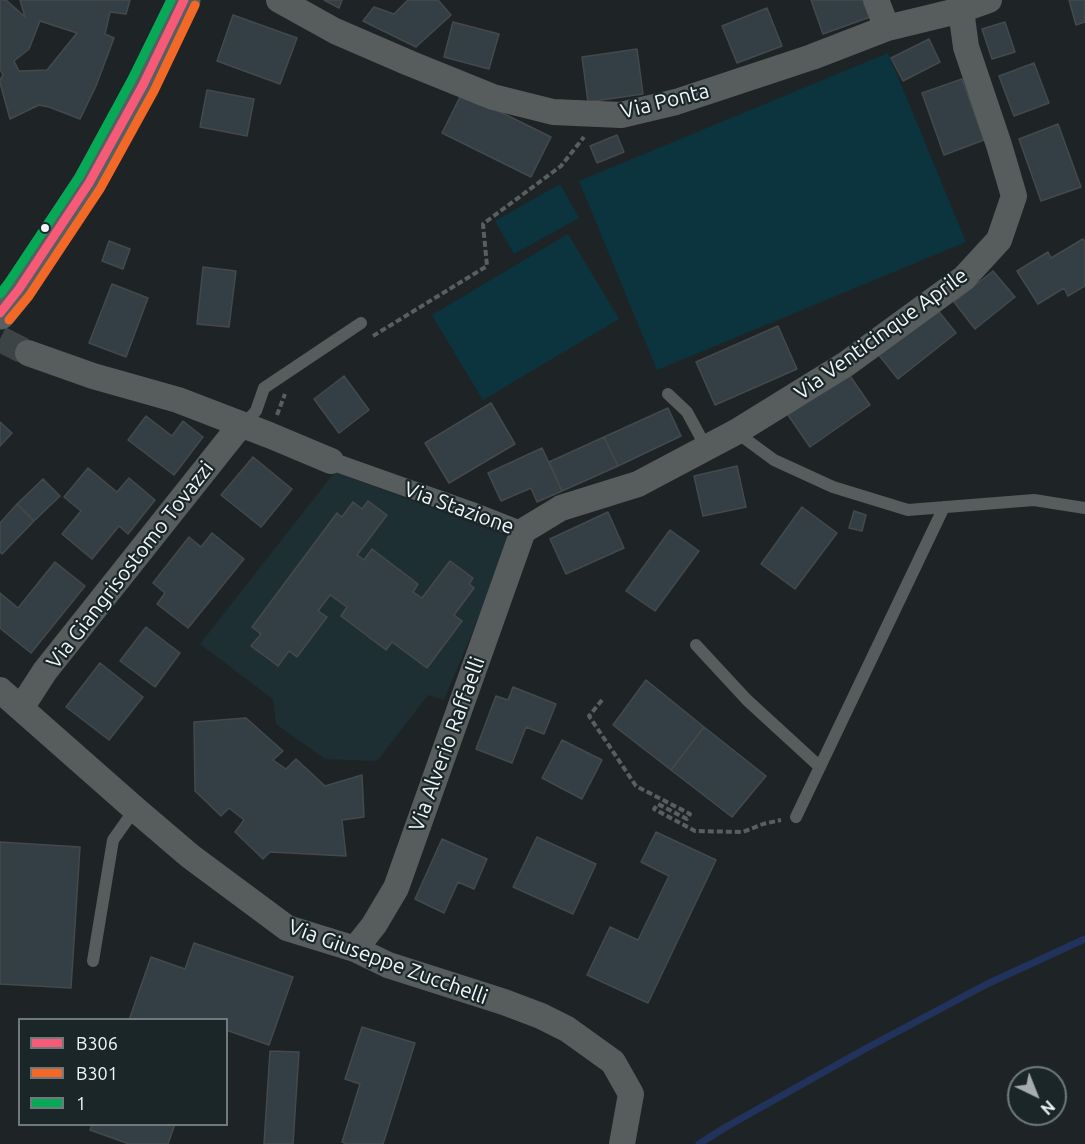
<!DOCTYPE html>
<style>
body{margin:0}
#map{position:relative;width:1085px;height:1144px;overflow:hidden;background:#1e2426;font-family:Ubuntu,sans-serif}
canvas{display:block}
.legend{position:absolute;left:18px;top:1018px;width:210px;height:108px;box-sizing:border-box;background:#1b2629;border:2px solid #70797c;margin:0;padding:8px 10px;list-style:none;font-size:18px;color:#eff6f8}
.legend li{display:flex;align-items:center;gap:12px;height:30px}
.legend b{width:30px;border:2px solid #70797c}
.north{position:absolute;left:1007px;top:1066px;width:60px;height:60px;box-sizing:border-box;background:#1b2629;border:2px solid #70797c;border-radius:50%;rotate:137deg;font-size:16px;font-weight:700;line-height:24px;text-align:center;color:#eff6f8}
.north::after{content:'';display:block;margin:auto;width:21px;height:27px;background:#a6acae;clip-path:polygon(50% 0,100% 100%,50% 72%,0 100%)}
</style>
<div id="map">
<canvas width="1085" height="1144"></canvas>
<ul class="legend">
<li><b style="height:8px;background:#f75a77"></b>B306</li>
<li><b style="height:8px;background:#f36827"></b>B301</li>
<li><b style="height:8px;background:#06aa56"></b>1</li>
</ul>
<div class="north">N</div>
</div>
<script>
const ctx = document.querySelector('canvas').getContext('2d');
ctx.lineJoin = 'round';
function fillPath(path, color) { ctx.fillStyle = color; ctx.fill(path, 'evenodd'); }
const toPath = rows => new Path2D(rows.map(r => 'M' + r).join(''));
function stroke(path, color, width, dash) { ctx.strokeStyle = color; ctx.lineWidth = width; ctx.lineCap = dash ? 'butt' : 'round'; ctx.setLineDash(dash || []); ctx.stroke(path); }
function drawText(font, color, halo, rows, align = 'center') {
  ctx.font = font + ' Ubuntu,sans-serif'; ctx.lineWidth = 4.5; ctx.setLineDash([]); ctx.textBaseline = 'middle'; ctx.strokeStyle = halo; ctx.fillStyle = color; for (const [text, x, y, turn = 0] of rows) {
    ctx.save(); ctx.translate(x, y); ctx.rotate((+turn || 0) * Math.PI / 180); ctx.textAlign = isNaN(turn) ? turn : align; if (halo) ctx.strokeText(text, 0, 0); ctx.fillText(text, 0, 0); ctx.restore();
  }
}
const built = toPath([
 [335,472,512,538,444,700,428,695,377,761,325,759,276,724,273,699,200,644]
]);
const green = toPath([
 [888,53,966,242,657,370,579,181],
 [560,184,579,218,514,254,495,221],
 [568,234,619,319,483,400,432,315]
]);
const stream = toPath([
 [699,1144,726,1127,863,1050,987,984,1085,939]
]);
const building = toPath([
 [0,0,6,0,25,17,20,0,130,0,126,14,110,12,105,34,114,38,96,86,80,119,49,107,39,105,10,119,0,83,0,80,3,75,0,69,0,0],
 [40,21,77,33,47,70,19,71,14,61,29,49,40,21],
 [324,0,342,0,339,8,324,0],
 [408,0,438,0,451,15,416,47,363,21,374,7,394,14,408,0],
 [811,0,868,0,873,16,823,34,811,0],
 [1069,0,1085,0,1085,22,1076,25,1069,0],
 [767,8,782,46,737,63,722,26,767,8],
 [233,15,297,38,280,84,217,61,233,15],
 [453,22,499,34,489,69,444,57,453,22],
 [1005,22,1015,52,992,59,982,29,1005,22],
 [929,39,940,62,903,81,891,58,929,39],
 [637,49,643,94,588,102,582,57,637,49],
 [1034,63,1049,103,1014,116,999,76,1034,63],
 [962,79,984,140,944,155,922,93,962,79],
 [207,90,254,99,247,136,200,127,207,90],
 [462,93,551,137,531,177,442,133,462,93],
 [1058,124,1081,187,1041,201,1019,139,1058,124],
 [617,135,624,152,597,163,590,146,617,135],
 [1083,239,1085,242,1085,286,1068,296,1064,288,1038,304,1017,271,1048,252,1051,258,1083,239],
 [109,241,130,249,123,269,102,261,109,241],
 [203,267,236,271,229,327,197,324,203,267],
 [993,271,1015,297,975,329,954,302,993,271],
 [112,284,148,298,126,357,89,343,112,284],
 [936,308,956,333,898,379,878,354,936,308],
 [778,326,797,369,715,405,696,362,778,326],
 [848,373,870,405,810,447,788,415,848,373],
 [344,376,369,410,339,433,314,399,344,376],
 [491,403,515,444,449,483,425,443,491,403],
 [668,408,681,436,618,466,604,437,668,408],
 [146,416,172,436,183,421,203,437,174,475,128,440,146,416],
 [0,422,12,433,0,446,0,422],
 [604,437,618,466,562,491,549,462,604,437],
 [542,448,562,491,537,502,531,488,501,501,488,473,542,448],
 [253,457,292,489,261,527,221,495,253,457],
 [737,466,746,507,703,516,694,476,737,466],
 [88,468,117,492,129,478,155,500,128,534,119,526,92,559,62,534,81,511,64,497,88,468],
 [43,479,60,496,34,521,17,504,43,479],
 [368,501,387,515,357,555,364,560,372,549,418,584,413,592,422,598,450,561,473,578,469,584,474,588,454,615,462,621,427,668,392,642,386,650,341,616,347,607,330,595,318,611,327,617,297,657,289,651,278,666,251,646,261,634,252,627,337,513,342,517,353,502,362,509,368,501],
 [17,504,34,521,2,554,0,552,0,523,17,504],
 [802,507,837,533,795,589,761,564,802,507],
 [854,511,866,515,862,531,849,528,854,511],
 [608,512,624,548,566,574,550,539,608,512],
 [670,530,699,551,655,611,626,591,670,530],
 [212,533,244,559,188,628,157,604,165,593,153,583,189,537,201,547,212,533],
 [55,562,85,586,31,653,0,628,0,593,18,608,55,562],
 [146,627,180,653,155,687,120,661,146,627],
 [100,663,143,697,109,740,66,707,100,663],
 [646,680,704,727,671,770,613,725,646,680],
 [513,687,556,704,544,734,526,727,512,763,476,749,496,696,508,700,513,687],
 [246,718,283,751,273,760,286,769,296,759,325,786,362,775,364,817,342,820,346,856,270,852,263,859,235,832,244,820,229,808,221,816,195,791,194,722,246,718],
 [704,727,766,776,732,817,671,770,704,727],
 [562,740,602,760,582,799,542,778,562,740],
 [656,832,716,860,648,1003,587,975,610,927,638,940,669,876,641,862,656,832],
 [537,837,596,864,573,914,513,887,537,837],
 [442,839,487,859,474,889,458,882,444,913,415,899,442,839],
 [0,842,80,847,71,988,0,984,0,842],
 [194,943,293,977,269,1045,226,1030,226,1020,129,1020,151,957,185,969,194,943],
 [362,1027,415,1043,383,1144,347,1144,342,1142,360,1084,345,1079,362,1027],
 [270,1051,299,1052,293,1144,264,1144,270,1051],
 [92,1124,175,1124,168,1144,129,1144,90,1130,92,1124]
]);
const minorTunnel = toPath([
 [0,339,28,353]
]);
const path = toPath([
 [373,336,487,266,483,224,561,166,584,137],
 [277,415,285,394],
 [602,700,589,716,636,786,690,814,687,819,658,804,654,809,695,831,743,832,763,824,781,820]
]);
const service = toPath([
 [668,394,687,412,707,449],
 [243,425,256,411,264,388,361,323],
 [736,432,774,460,833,487,908,510,1034,500,1085,508],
 [696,645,747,700,820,767],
 [796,817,944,507],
 [93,961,113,840,135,809]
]);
const pedestrian = toPath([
 [331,461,472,511,523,531]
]);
const minor = toPath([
 [279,0,335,31,409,63,493,97,553,112,621,115,676,102,812,57,887,28,961,10,989,0],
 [876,0,887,28],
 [28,353,93,376,178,400,269,435,331,461],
 [0,690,135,809,190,856,287,928,355,949,388,965,504,1002,541,1016,567,1029,613,1062,631,1094,622,1144],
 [21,708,45,671,235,432,243,425],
 [355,949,374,925,396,888,523,531,561,508,638,484,736,432,846,364,964,278,999,240,1014,196,999,145,966,47,961,10]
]);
const primary = toPath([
 [0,313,19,289,89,183,143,85,184,0]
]);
const bus1 = toPath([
 [0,313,19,289,89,183,143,85,184,0]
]);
const bus2 = toPath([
 [9,320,29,296,100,189,154,91,195,5]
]);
const bus3 = toPath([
 [0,294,9,282,79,177,132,79,171,0]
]);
const markers = [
 [45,228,5,"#eff6f8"]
];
const streetNames = [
 ["Via Ponta",665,101,-14],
 ["Via Venticinque Aprile",881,334,-36],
 ["Via Stazione",459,508,20],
 ["Via Giangrisostomo Tovazzi",130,565,-52],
 ["Via Alverio Raffaelli",447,744,-70],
 ["Via Giuseppe Zucchelli",388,962,20]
];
fillPath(built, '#1e2f34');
fillPath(green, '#0b343e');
stroke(stream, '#21335d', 7);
fillPath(building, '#343f45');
stroke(building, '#45494b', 1.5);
stroke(minorTunnel, '#3d4446', 26, [26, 13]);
stroke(path, '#5a5e5f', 4, [6, 3]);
stroke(service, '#575c5d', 12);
stroke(pedestrian, '#575c5d', 18);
stroke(minor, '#575c5d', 26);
stroke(primary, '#546061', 33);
stroke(bus1, '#f75a77', 9);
stroke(bus2, '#f36827', 9);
stroke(bus3, '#06aa56', 9);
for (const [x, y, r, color] of markers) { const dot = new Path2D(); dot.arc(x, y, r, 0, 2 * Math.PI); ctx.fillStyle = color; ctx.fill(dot); stroke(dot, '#1b2629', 2); }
drawText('21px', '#eff6f8', '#1b2629', streetNames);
</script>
